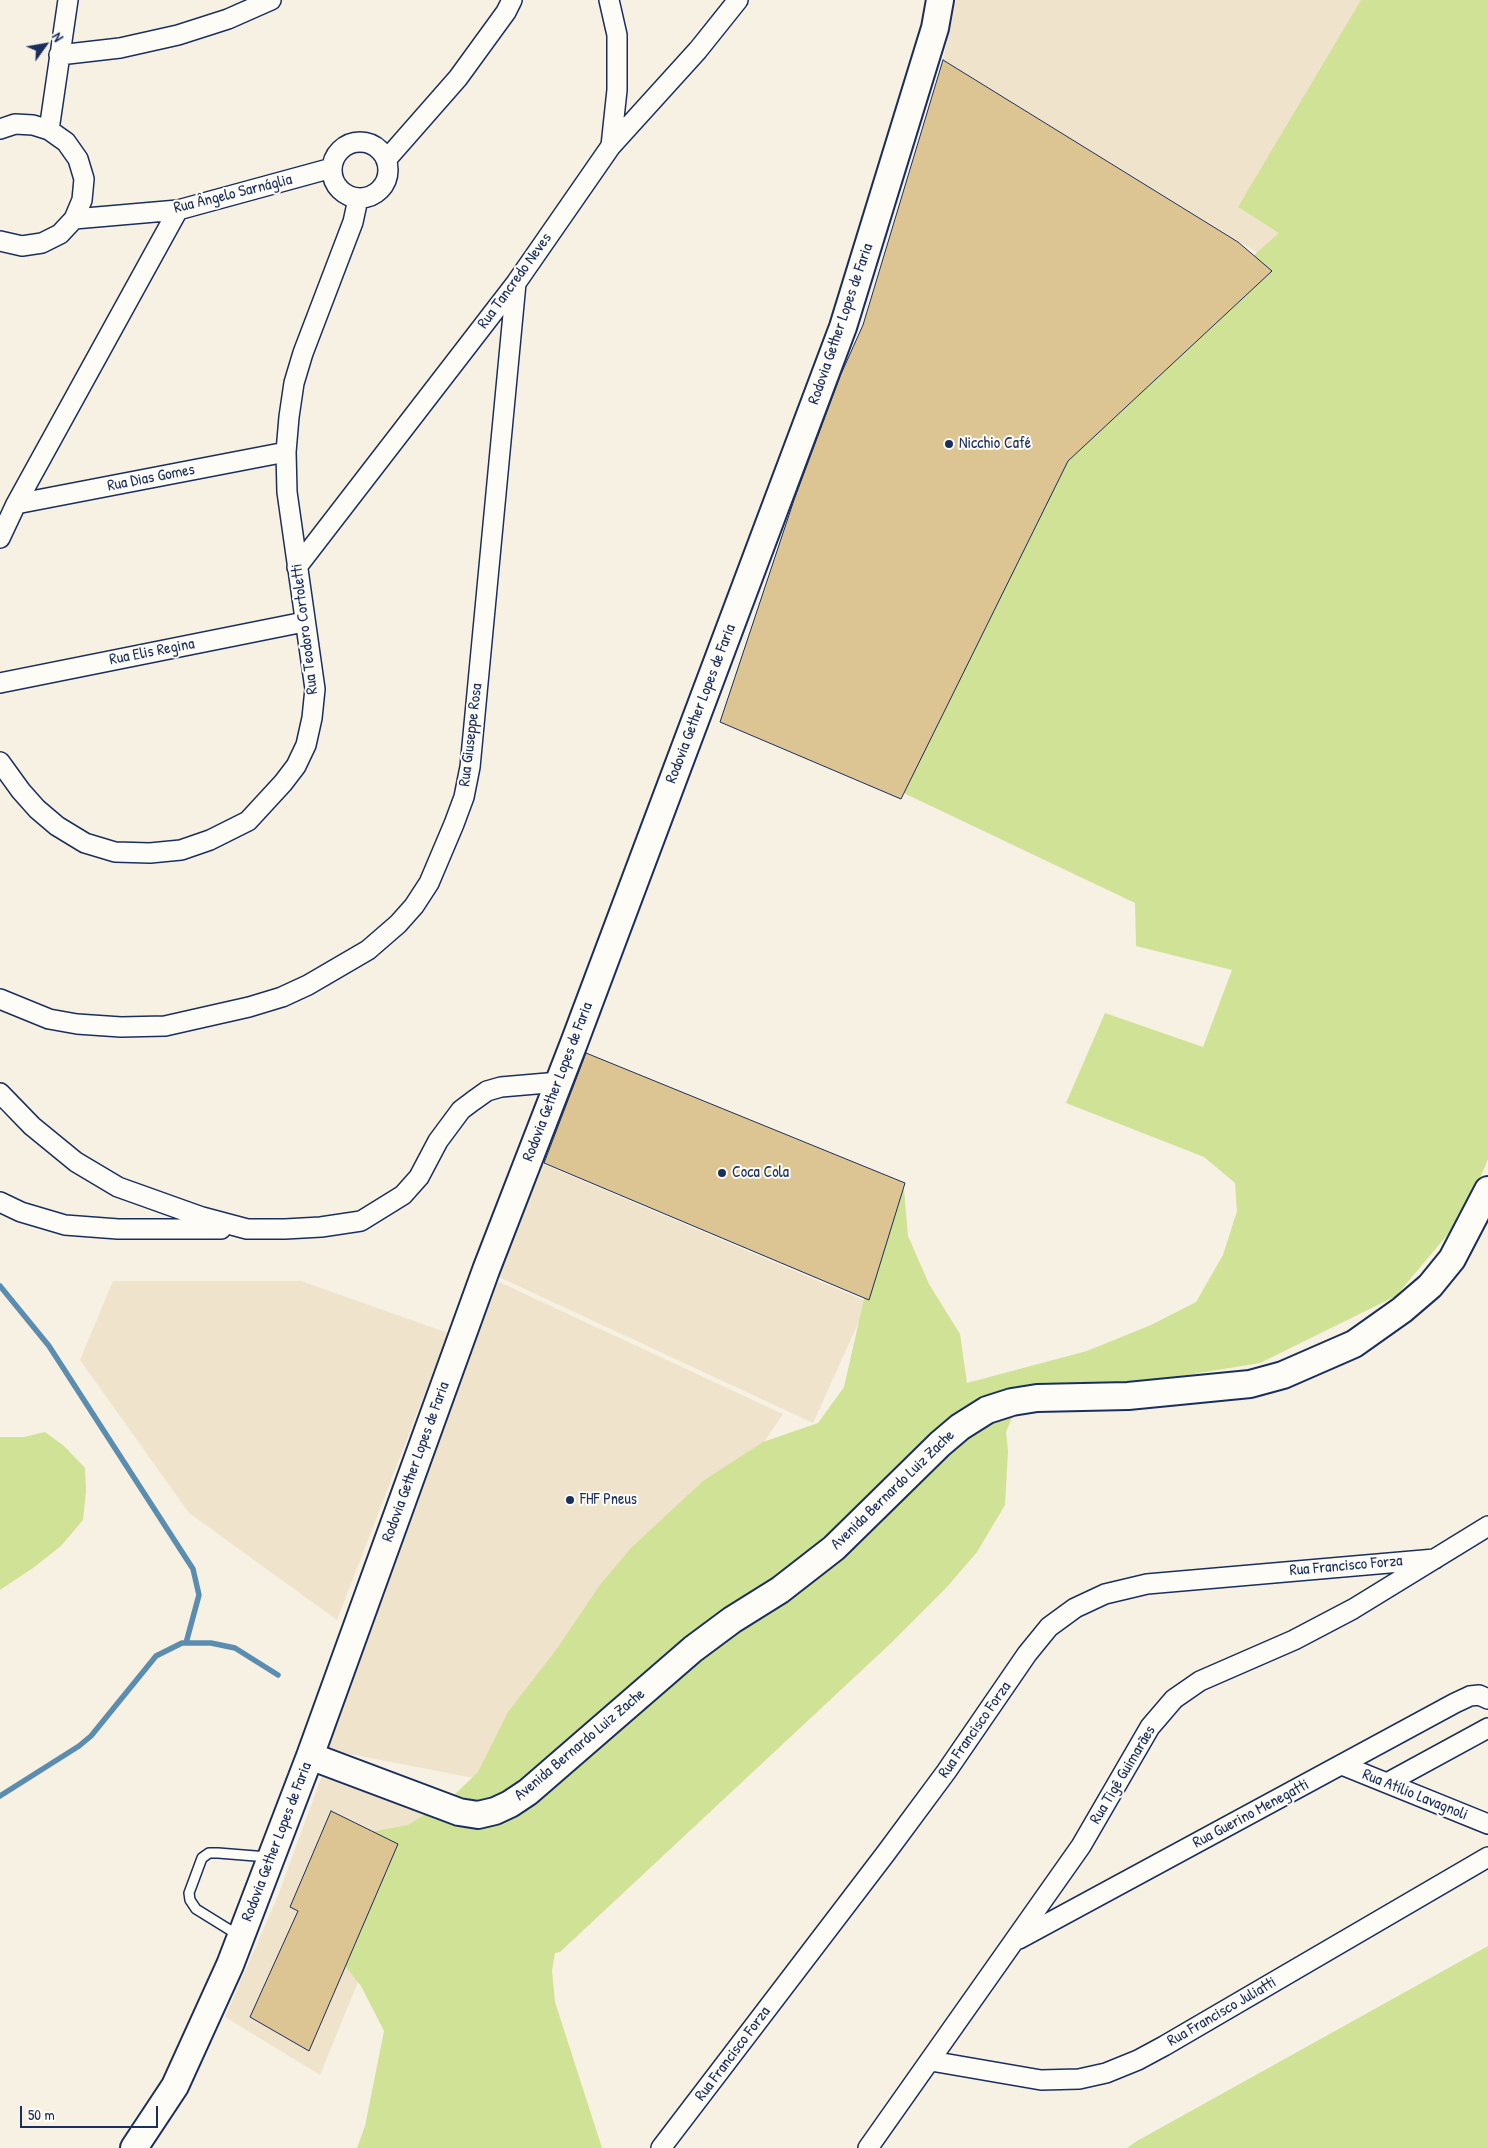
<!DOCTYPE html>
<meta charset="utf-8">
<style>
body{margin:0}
#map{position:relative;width:1488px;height:2148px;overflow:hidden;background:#f7f1e3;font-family:"Patrick Hand",sans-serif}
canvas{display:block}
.north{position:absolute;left:20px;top:20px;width:50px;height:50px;-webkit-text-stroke:4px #fdfcf7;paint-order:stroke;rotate:58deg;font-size:14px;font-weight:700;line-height:20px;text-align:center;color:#1b2f5e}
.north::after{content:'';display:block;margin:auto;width:18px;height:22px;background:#1b2f5e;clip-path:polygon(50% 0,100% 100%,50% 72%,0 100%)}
.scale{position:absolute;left:20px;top:2106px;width:138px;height:22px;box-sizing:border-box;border:2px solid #1b2f5e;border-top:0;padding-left:6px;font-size:15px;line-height:18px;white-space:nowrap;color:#1b2f5e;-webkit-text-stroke:4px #fdfcf7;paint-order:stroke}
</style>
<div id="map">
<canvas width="1488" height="2148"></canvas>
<div class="north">N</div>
<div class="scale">50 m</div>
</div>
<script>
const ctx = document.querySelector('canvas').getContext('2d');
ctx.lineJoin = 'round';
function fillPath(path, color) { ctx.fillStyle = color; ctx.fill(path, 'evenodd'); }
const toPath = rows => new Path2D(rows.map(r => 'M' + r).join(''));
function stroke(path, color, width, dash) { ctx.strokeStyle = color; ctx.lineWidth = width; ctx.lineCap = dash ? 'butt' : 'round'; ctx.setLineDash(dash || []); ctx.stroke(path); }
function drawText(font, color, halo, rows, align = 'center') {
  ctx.font = font + ' "Patrick Hand",sans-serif'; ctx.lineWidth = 4; ctx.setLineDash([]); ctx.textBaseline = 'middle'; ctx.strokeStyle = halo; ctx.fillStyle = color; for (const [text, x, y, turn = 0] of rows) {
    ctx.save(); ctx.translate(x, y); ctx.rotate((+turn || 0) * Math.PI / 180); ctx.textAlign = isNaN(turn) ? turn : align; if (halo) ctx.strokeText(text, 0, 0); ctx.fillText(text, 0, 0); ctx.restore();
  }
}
const built = toPath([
 [956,0,1424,0,1320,291,943,60],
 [531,1159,868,1302,813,1423,488,1272],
 [113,1281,301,1281,448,1333,337,1620,189,1513,80,1360],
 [497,1281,783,1414,667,1585,499,1783,324,1749],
 [324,1770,428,1811,320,2075,225,2017,277,1898]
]);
const green = toPath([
 [1361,0,1488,0,1488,1159,1481,1176,1459,1221,1396,1296,1260,1363,1090,1391,1021,1397,1006,1432,1008,1451,1005,1505,977,1552,947,1587,890,1644,560,1952,555,1953,552,1971,555,2002,602,2148,357,2148,365,2126,384,2031,361,1986,338,1957,371,1832,408,1825,451,1798,478,1772,508,1712,556,1650,600,1585,630,1549,703,1481,763,1442,818,1423,844,1387,869,1277,904,1188,908,1236,929,1284,960,1334,967,1383,1087,1351,1151,1325,1196,1302,1223,1255,1237,1211,1235,1183,1204,1157,1066,1103,1105,1013,1203,1047,1232,970,1136,946,1135,903,729,710,1015,468,1279,233,1238,207],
 [45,1432,64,1446,85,1468,86,1491,83,1520,61,1546,33,1568,0,1590,0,1437,24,1437],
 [1488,1946,1488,2148,1127,2148,1137,2141]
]);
const stream = toPath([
 [0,1286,49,1346,193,1569,199,1595,186,1643],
 [0,1796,79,1746,91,1736,156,1656,182,1643,211,1643,235,1648,278,1675]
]);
const building = toPath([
 [943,60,1238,242,1272,271,1068,461,901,799,720,722,794,500,841,374,863,325,943,60],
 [586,1053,905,1183,869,1300,544,1163,586,1053],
 [331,1811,398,1844,309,2051,250,2017,298,1911,290,1907,331,1811]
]);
const lane = toPath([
 [238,1935,196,1909,190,1900,189,1893,202,1858,209,1853,218,1853,268,1857]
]);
const street = toPath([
 [609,0,617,35,617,90,611,146],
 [59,55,120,48,178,35,228,19,271,0],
 [0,129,15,124,33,125,49,130,66,142,78,159,84,179,82,200,74,219,60,234,42,243,22,246,0,241],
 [49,130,68,0],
 '332 170a28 28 0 1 1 56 0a28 28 0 1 1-56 0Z',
 [386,160,458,78,506,12,512,0],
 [74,219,178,210,332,168],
 [16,504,286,452],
 [0,538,16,504,178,210],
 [297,567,516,283,611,146,698,50,738,0],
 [0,683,304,622],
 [0,762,21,791,37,809,57,826,85,843,115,852,150,853,181,850,210,840,248,821,283,783,296,766,306,745,312,718,315,689,287,492,286,452,289,417,294,383,303,353,353,222,358,199],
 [0,999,49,1019,77,1024,121,1027,165,1026,249,1007,282,997,308,985,368,950,398,924,414,906,429,883,454,824,464,797,470,767,516,283],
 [0,1093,32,1126,76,1162,118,1187,202,1217,247,1229,285,1229,321,1227,361,1221,403,1195,419,1177,438,1141,461,1110,473,1101,487,1091,501,1087,559,1082],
 [0,1202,21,1212,65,1225,118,1229,221,1229],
 [1342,1765,1488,1824],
 [1387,1783,1488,1728],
 [1019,1939,1455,1703,1470,1696,1479,1695,1488,1699],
 [931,2061,1041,2080,1079,2079,1106,2073,1138,2060,1164,2046,1488,1857],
 [661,2148,886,1853,946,1772,1027,1654,1049,1627,1075,1608,1105,1594,1147,1584,1435,1559],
 [868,2148,1081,1846,1150,1727,1174,1699,1200,1681,1294,1640,1353,1609,1488,1526]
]);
const secondary = toPath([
 [310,1756,459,1812,478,1815,495,1811,510,1804,528,1792,693,1649,732,1620,780,1590,834,1548,940,1444,960,1427,987,1410,1012,1402,1037,1398,1128,1396,1250,1384,1283,1375,1354,1344,1402,1310,1430,1286,1452,1259,1488,1190],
 [134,2148,175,2086,230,1965,310,1756,486,1270,574,1043,843,327,935,28,940,0]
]);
const markers = [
 [949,444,5,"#1b2f5e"],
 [722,1173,5,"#1b2f5e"],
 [570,1500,5,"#1b2f5e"]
];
const streetNames = [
 ["Rua Ângelo Sarnáglia",233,194,-14],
 ["Rua Tancredo Neves",515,281,-54],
 ["Rodovia Gether Lopes de Faria",841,324,-71],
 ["Rua Dias Gomes",151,478,-11],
 ["Rua Teodoro Cortoletti",305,629,-97],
 ["Rua Elis Regina",152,652,-11],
 ["Rodovia Gether Lopes de Faria",701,704,-69],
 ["Rua Giuseppe Rosa",471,735,-83],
 ["Rodovia Gether Lopes de Faria",558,1082,-69],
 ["Rodovia Gether Lopes de Faria",416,1462,-70],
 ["Avenida Bernardo Luiz Zache",893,1490,-44],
 ["Rua Francisco Forza",1346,1566,-5],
 ["Rua Francisco Forza",975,1730,-55],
 ["Avenida Bernardo Luiz Zache",580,1745,-40],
 ["Rua Tigê Guimarães",1123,1775,-59],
 ["Rua Atílio Lavagnoli",1415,1795,22],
 ["Rua Guerino Menegatti",1251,1814,-28],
 ["Rodovia Gether Lopes de Faria",277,1842,-69],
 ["Rua Francisco Juliatti",1222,2012,-30],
 ["Rua Francisco Forza",733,2054,-53]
];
const poiNames = [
 ["Nicchio Café",959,444],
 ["Coca Cola",732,1173],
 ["FHF Pneus",580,1500]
];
fillPath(built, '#efe4cb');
fillPath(green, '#cfe296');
stroke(stream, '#5a8daf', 5.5);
fillPath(building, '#ddc493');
stroke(building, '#1b2f5e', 1);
stroke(lane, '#1b2f5e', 12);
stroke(street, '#1b2f5e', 22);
stroke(secondary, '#1b2f5e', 30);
stroke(lane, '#fdfcf7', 9);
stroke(street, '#fdfcf7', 19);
stroke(secondary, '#fdfcf7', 26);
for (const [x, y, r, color] of markers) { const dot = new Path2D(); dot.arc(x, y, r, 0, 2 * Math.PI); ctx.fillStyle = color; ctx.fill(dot); stroke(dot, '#fdfcf7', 2); }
drawText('16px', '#1b2f5e', '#fdfcf7', streetNames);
drawText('16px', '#1b2f5e', '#fdfcf7', poiNames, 'left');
</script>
